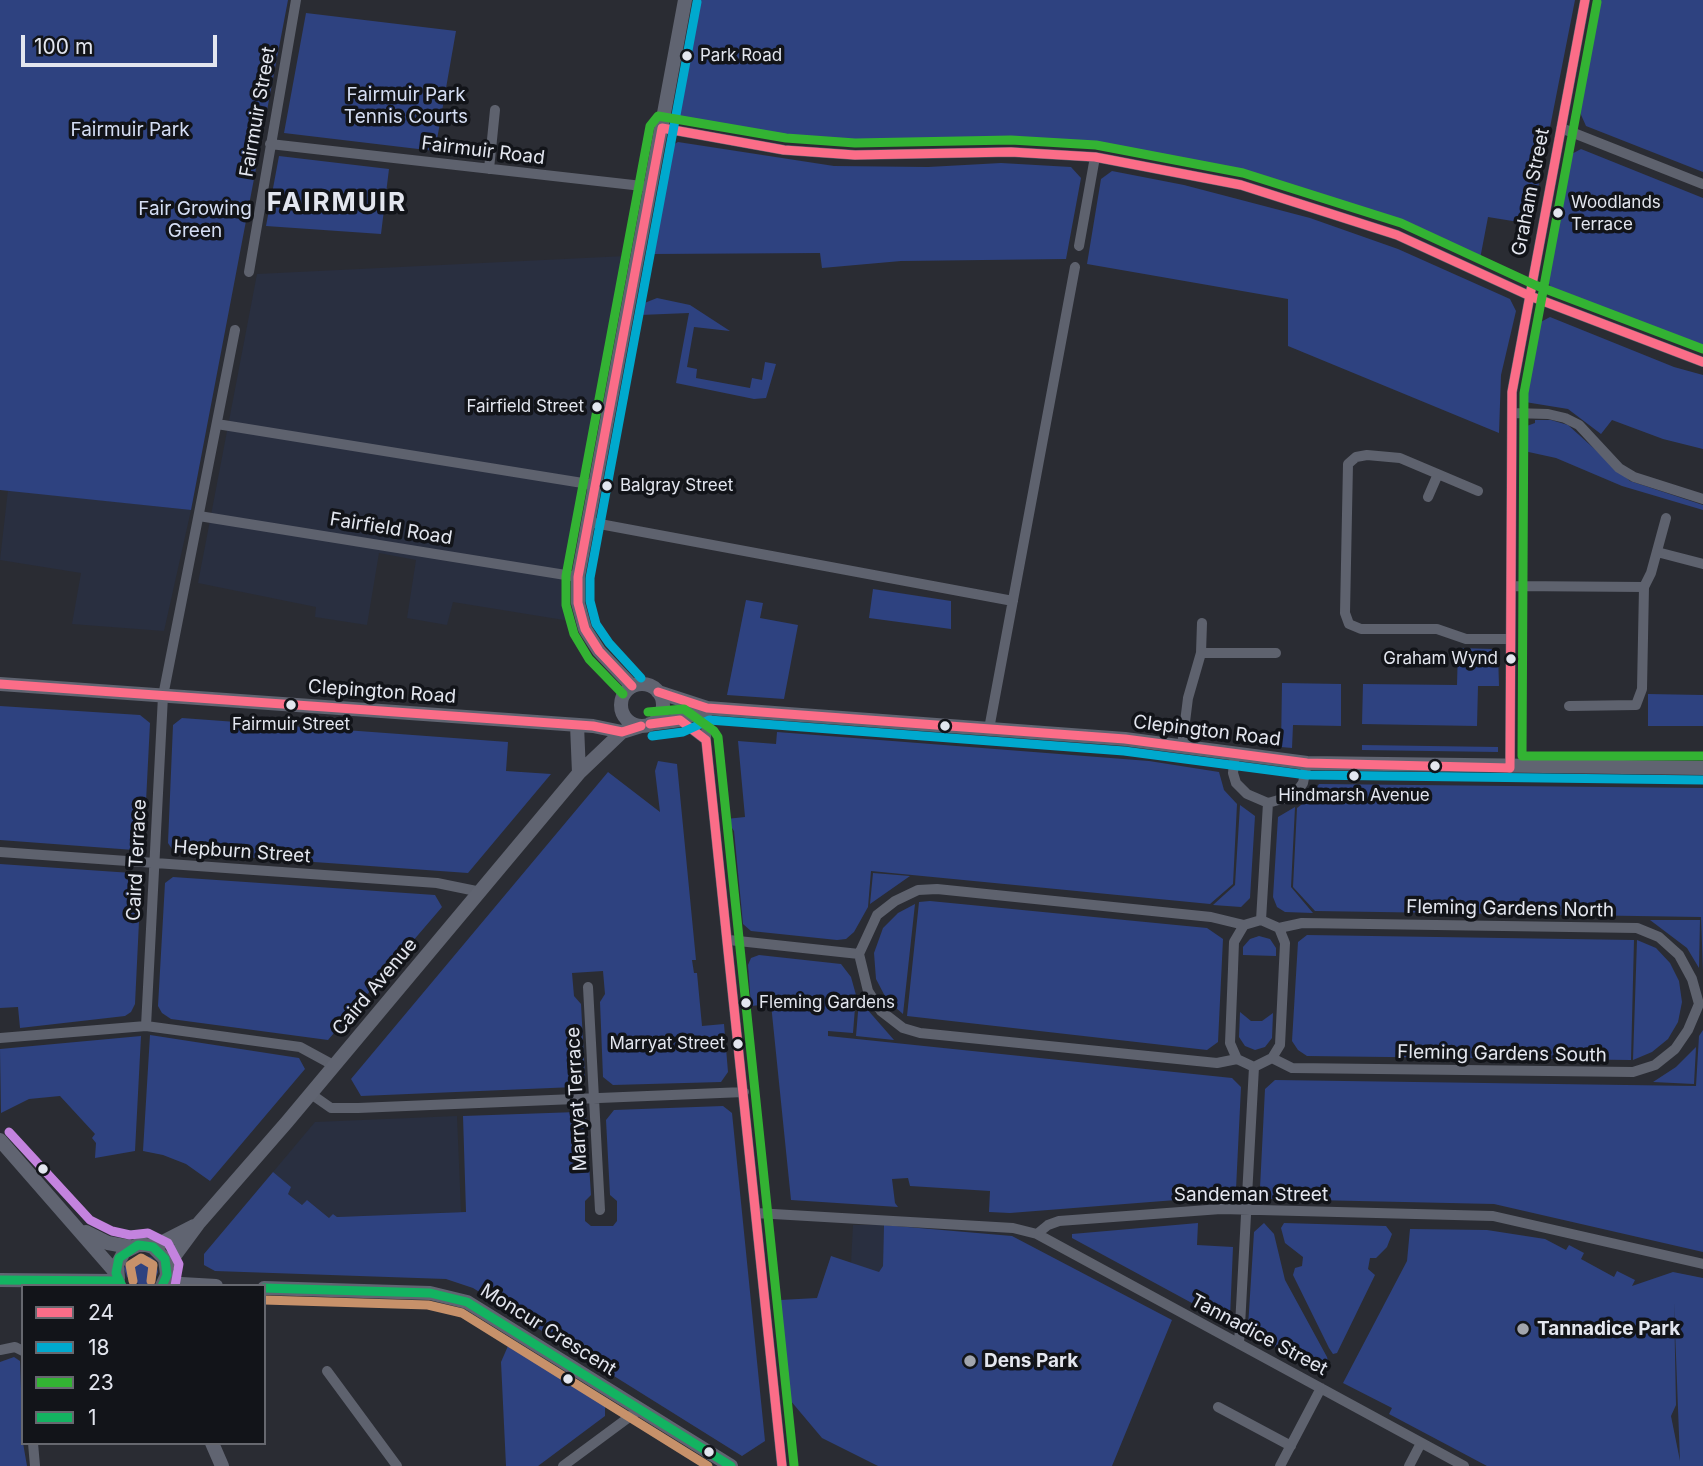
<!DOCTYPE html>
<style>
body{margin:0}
#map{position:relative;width:1703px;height:1466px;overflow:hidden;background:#2a2c33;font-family:Inter,sans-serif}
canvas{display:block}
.legend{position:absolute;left:21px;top:1284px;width:245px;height:161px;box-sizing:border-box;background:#121419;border:2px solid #66686f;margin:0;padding:9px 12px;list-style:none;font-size:21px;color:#e3e6ef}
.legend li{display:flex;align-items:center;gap:14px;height:35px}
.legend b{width:35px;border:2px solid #66686f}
.scale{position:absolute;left:21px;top:35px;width:196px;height:32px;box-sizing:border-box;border:4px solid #e3e6ef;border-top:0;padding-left:9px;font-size:21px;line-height:24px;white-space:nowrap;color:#e3e6ef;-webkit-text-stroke:5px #121419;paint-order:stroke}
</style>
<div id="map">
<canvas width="1703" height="1466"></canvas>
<ul class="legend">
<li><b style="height:9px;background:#fb6d88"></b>24</li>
<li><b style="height:9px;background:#00a9ce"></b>18</li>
<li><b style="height:9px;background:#33b333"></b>23</li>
<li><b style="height:9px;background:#13b361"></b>1</li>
</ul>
<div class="scale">100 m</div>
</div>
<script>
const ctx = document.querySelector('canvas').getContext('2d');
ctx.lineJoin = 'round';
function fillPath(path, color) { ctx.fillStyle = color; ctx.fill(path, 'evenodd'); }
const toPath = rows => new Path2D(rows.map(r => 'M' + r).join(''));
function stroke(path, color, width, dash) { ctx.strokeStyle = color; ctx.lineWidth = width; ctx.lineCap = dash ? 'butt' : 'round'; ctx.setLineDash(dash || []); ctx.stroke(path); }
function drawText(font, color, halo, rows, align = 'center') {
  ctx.font = font + ' Inter,sans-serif'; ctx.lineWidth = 7; ctx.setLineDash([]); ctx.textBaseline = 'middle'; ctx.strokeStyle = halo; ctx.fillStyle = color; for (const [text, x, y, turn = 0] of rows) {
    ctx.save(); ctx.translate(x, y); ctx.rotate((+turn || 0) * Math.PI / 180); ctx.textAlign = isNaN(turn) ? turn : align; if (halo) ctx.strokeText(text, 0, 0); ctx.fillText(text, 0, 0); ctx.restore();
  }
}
const built = toPath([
 [626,256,567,584,570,621,453,602,447,625,407,618,416,560,379,553,367,625,315,617,316,607,198,583,257,274],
 [8,490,191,510,164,631,72,624,81,573,0,560],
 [457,1116,461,1212,337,1217,333,1214,329,1218,307,1200,302,1205,287,1193,273,1172,315,1122],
 [853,1225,884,1225,883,1266,879,1273,851,1263]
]);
const green = toPath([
 [0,0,288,0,191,510,0,490],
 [698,0,1575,0,1531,224,1488,217,1480,259,1358,208,1282,184,1126,148,1049,140,842,142,758,132,680,118,677,114],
 [1598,0,1703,0,1703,172,1586,126,1578,108],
 [306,13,456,31,435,151,284,133],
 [678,142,834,166,928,167,1001,163,1071,167,1081,178,1066,259,901,261,822,268,820,253,651,254,671,146],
 [1581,149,1703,198,1703,350,1554,293,1545,276,1568,156],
 [279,156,389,169,381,234,266,226],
 [1112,171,1184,185,1310,218,1398,249,1510,299,1516,311,1501,375,1499,433,1288,346,1288,299,1087,264,1101,179],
 [657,298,690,305,730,331,694,327,687,367,697,369,696,378,750,388,752,378,762,380,765,362,776,364,766,398,754,399,676,383,689,313,640,315,642,304],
 [1550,317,1674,367,1703,375,1703,449,1663,439,1612,420,1601,434,1568,409,1525,402,1537,324],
 [1535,420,1551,420,1568,425,1630,481,1703,505,1703,510,1622,486,1556,458,1524,451,1524,427,1535,423],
 [873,589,951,601,951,629,869,618],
 [746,600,763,603,760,618,798,625,784,699,727,695],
 [1458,648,1493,649,1498,653,1499,686,1478,686,1477,726,1362,724,1363,684,1457,685],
 [1282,683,1341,684,1341,726,1293,725,1292,748,1281,747],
 [1648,694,1703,695,1703,726,1648,726],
 [0,706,140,715,150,723,144,841,134,850,0,840],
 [182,718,508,742,506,771,551,774,468,873,174,852,168,843,173,725],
 [777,732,1149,761,1219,772,1224,790,1237,804,1233,884,1210,904,871,871,868,907,854,932,846,939,837,940,751,931,743,924,734,831,726,819,745,817,738,741,776,744],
 [1362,745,1498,747,1498,752,1362,750],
 [658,761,677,764,696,960,692,960,694,973,697,973,702,1026,724,1024,728,1072,721,1082,613,1085,603,1077,600,1002,605,994,603,971,572,973,574,996,581,1004,585,1078,575,1087,361,1096,351,1079,608,772,660,812,655,771],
 [1319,784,1703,788,1703,971,1701,917,1315,911,1293,887,1297,808,1310,798],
 [1240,805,1255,816,1250,898,1241,907,1213,905,1235,885],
 [1295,807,1291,887,1313,913,1285,912,1277,907,1273,897,1278,817],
 [0,864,132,873,141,880,135,1004,131,1012,125,1016,20,1028,18,1007,0,1008],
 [873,873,910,876,870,904],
 [173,877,435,895,442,907,328,1040,171,1019,162,1013,158,1006,165,883],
 [930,901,1207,928,1223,939,1218,1042,1207,1050,907,1016,919,902],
 [915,904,903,1014,887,1000,876,979,874,953,883,928,898,913],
 [1650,920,1700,920,1699,968,1687,948],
 [1307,935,1634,940,1631,1060,1307,1056,1298,1050,1292,1041,1298,942],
 [1259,936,1270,939,1276,948,1276,956,1243,955,1243,947,1250,939],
 [1637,940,1656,948,1670,963,1679,981,1682,1002,1678,1022,1668,1039,1652,1052,1633,1060],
 [759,955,841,964,851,977,856,995,853,1033,828,1031,828,1036,1232,1078,1241,1087,1236,1189,1227,1196,1010,1213,989,1212,990,1191,910,1186,908,1178,892,1179,895,1203,898,1207,791,1200,771,1004,751,1006,748,965,751,958],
 [859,1000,894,1040,856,1036],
 [1240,1012,1251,1021,1262,1021,1273,1013,1272,1038,1265,1047,1255,1050,1245,1046,1239,1037],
 [1703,1030,1703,1252,1494,1204,1268,1199,1260,1188,1265,1089,1275,1080,1696,1086,1699,1036],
 [150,1035,299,1058,305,1069,210,1181,186,1164,163,1155,143,1151],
 [141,1036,135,1151,95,1158,96,1143,92,1138,95,1134,60,1096,29,1099,1,1113,0,1049],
 [1696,1047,1694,1084,1653,1082,1676,1067],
 [723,1106,732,1113,765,1441,742,1456,473,1288,446,1279,215,1271,204,1265,204,1254,273,1172,291,1187,288,1194,302,1205,307,1200,329,1218,333,1214,337,1217,466,1212,463,1116,577,1112,586,1118,591,1195,585,1201,585,1221,591,1226,613,1226,617,1221,617,1201,610,1195,606,1120,614,1110],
 [1198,1223,1197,1245,1233,1247,1230,1318,1225,1321,1072,1238,1072,1234],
 [1264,1223,1274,1234,1285,1280,1327,1357,1329,1366,1323,1372,1252,1335,1248,1327,1254,1232],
 [1284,1223,1386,1226,1392,1234,1387,1247,1376,1258,1370,1258,1368,1269,1375,1275,1337,1353,1333,1354,1329,1348,1293,1275,1295,1268,1302,1266,1303,1257,1285,1243,1281,1228],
 [884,1225,1012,1236,1172,1320,1112,1466,878,1466,822,1438,790,1400,780,1300,817,1298,831,1256,879,1272,883,1266],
 [1410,1229,1487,1230,1545,1239,1566,1250,1569,1245,1584,1253,1581,1259,1614,1277,1617,1271,1635,1280,1632,1286,1673,1272,1703,1278,1703,1466,1487,1466,1389,1414,1392,1408,1343,1383,1407,1261],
 [1674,1303,1680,1461,1671,1416,1676,1405],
 [143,1256,151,1257,156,1262,158,1272,153,1284,142,1286,127,1277,124,1269,126,1263],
 [508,1346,605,1406,605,1416,538,1466,506,1466,501,1362],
 [14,1357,20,1361,23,1443,27,1466,0,1466,0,1362]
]);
const street = toPath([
 [662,128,784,150,855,155,1011,152,1095,157,1241,185,1397,235,1530,296,1703,362],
 [1561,128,1703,184],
 [270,144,651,187],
 [489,169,495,110],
 [1079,246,1095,157],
 [249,272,296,0],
 [1512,413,1548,414,1565,418,1579,425,1619,468,1634,477,1703,499],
 [217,424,595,485],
 [1478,491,1400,458,1367,455,1356,457,1348,464,1345,613,1349,624,1361,629,1437,629,1466,639,1510,639],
 [1428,497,1438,474],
 [199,516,578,577],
 [589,522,1013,601],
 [1657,552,1703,564],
 [1511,586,1644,587],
 [1201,653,1276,653],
 [1569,706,1636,705,1642,689,1644,587,1651,573,1666,518],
 [707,708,706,740,782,1466],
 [680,720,706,740],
 [989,729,1075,267],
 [1182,746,1188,698,1201,653,1202,623],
 [1235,754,1233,773,1236,783,1247,794,1268,803,1289,797,1298,790,1303,783,1307,763],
 [1510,768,1512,392,1585,0],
 [0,852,437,883,481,892],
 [1261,920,1279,928,1285,943,1280,1045,1272,1058,1254,1067,1237,1059,1230,1043,1233,969,1234,942,1244,925,1261,920],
 [1261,920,1268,803],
 [1279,928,1302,923,1637,928,1659,937,1679,955,1692,979,1699,1004],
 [729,940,859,954],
 [859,954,868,991,881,1011,903,1028,920,1033,1217,1063,1237,1059],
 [859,954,877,915,895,901,918,890,937,889,1211,917,1244,925],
 [588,987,600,1210],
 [146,1026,163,696,235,330],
 [0,1038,146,1026,300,1047,335,1066],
 [1272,1058,1292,1068,1633,1072,1655,1065,1675,1049,1688,1030,1699,1004],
 [311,1094,331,1108,358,1108,744,1092],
 [756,1213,1013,1228,1037,1234,1048,1225,1059,1221,1221,1209,1493,1216,1703,1264],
 [1037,1234,1464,1466],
 [1239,1344,1254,1067],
 [0,1350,15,1347,23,1351],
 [327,1371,397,1466],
 [1218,1407,1291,1446],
 [33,1443,35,1466],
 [563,1466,640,1409],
 [1280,1466,1321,1388],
 [1409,1466,1421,1443]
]);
const secondary = toPath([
 [0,684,593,726,622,732,641,726],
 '621 705a21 21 0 1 1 42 0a21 21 0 1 1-42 0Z',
 [632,686,599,651,585,629,578,603,578,577,685,0],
 [658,692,707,708,1125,739,1307,763,1703,768],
 [650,724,680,720,707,708],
 [577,725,579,773],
 [0,1140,116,1273],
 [86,1232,108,1243,130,1247],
 [153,1247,194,1226],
 [167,1266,198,1224,287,1122,579,773,622,732],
 [118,1278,117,1265,124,1252,138,1245,146,1245,153,1247,165,1259,167,1275,162,1286],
 [0,1280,118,1281],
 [164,1283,216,1286],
 [264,1288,430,1293,467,1302,731,1466],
 [212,1443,222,1466]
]);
const bus1 = toPath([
 [0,684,593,726,622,732,641,726],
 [632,686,599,651,585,629,578,603,578,577,662,128,784,150,855,155,1011,152,1095,157,1241,185,1397,235,1530,296,1703,362],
 [658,692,707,708,1125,739,1307,763,1510,768,1512,392,1585,0],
 [650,724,680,720,706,740,782,1466]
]);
const bus2 = toPath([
 [641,678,609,643,596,624,590,601,590,578,697,2],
 [652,736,683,732,709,720,1124,751,1307,775,1703,780]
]);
const bus3 = toPath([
 [1597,2,1524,393,1522,756,1703,756],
 [623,694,589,659,574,634,566,605,566,576,650,126,658,116,786,138,855,143,1011,140,1096,145,1243,173,1401,223,1535,285,1703,349],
 [648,712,684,709,714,731,718,737,794,1465]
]);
const bus4 = toPath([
 [0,1280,118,1281],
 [122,1286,116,1273,119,1258,138,1245,153,1247,165,1259,167,1275,162,1286],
 [264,1288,430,1293,467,1302,731,1466]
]);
const bus5 = toPath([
 [133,1281,130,1265,141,1258,153,1265,151,1281],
 [264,1300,428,1305,462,1313,708,1466]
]);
const bus6 = toPath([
 [9,1132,90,1220,112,1231,130,1235,148,1233,168,1243,179,1264,175,1286]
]);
const markers = [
 [687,56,6,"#e3e6ef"],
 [1558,213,6,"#e3e6ef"],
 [597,407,6,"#e3e6ef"],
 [607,486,6,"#e3e6ef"],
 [1511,659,6,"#e3e6ef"],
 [291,705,6,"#e3e6ef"],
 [945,726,6,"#e3e6ef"],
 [1435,766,6,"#e3e6ef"],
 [1354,776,6,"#e3e6ef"],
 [746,1003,6,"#e3e6ef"],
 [738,1044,6,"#e3e6ef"],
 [43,1169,6,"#e3e6ef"],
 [1523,1329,7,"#a2a5ad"],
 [970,1361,7,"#a2a5ad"],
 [568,1379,6,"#e3e6ef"],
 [709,1452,6,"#e3e6ef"]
];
const busNames = [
 ["Park Road",700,56],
 ["Woodlands",1571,203],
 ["Terrace",1571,225],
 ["Fairfield Street",584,407,"right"],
 ["Balgray Street",620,486],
 ["Graham Wynd",1498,659,"right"],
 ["Fairmuir Street",291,725,"center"],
 ["Hindmarsh Avenue",1354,796,"center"],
 ["Fleming Gardens",759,1003],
 ["Marryat Street",725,1044,"right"]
];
const parkNames = [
 ["Fairmuir Park",406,95],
 ["Tennis Courts",406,117],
 ["Fairmuir Park",130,130],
 ["Fair Growing",195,209],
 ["Green",195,231]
];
const streetNames = [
 ["Fairmuir Street",258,112,-80],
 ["Fairmuir Road",483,151,7],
 ["Graham Street",1531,192,-79],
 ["Fairfield Road",391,529,9],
 ["Clepington Road",382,692,4],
 ["Clepington Road",1207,731,7],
 ["Hepburn Street",242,852,4],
 ["Caird Terrace",137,860,-87],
 ["Fleming Gardens North",1510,909,1],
 ["Caird Avenue",375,987,-50],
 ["Fleming Gardens South",1502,1054,1],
 ["Marryat Terrace",577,1099,-93],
 ["Sandeman Street",1251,1195],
 ["Moncur Crescent",548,1330,32],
 ["Tannadice Street",1259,1335,28]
];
const poiNames = [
 ["Tannadice Park",1537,1329],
 ["Dens Park",984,1361]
];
const districtNames = [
 ["FAIRMUIR",337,203]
];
fillPath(built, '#292f40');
fillPath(green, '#2e4280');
stroke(street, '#5e626e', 10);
stroke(secondary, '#606471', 14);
stroke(bus1, '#fb6d88', 9);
stroke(bus2, '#00a9ce', 9);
stroke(bus3, '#33b333', 9);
stroke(bus4, '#13b361', 9);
stroke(bus5, '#c7916a', 9);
stroke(bus6, '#c483df', 9);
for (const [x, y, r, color] of markers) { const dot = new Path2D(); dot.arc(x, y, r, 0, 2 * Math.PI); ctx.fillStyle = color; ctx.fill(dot); stroke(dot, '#121419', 2.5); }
drawText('17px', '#e3e6ef', '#121419', busNames, 'left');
drawText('19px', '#d5def4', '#121419', parkNames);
drawText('19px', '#e3e6ef', '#121419', streetNames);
drawText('bold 19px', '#e3e6ef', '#121419', poiNames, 'left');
ctx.letterSpacing = '2px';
drawText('bold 26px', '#e3e6ef', '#121419', districtNames);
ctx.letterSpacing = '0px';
</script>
